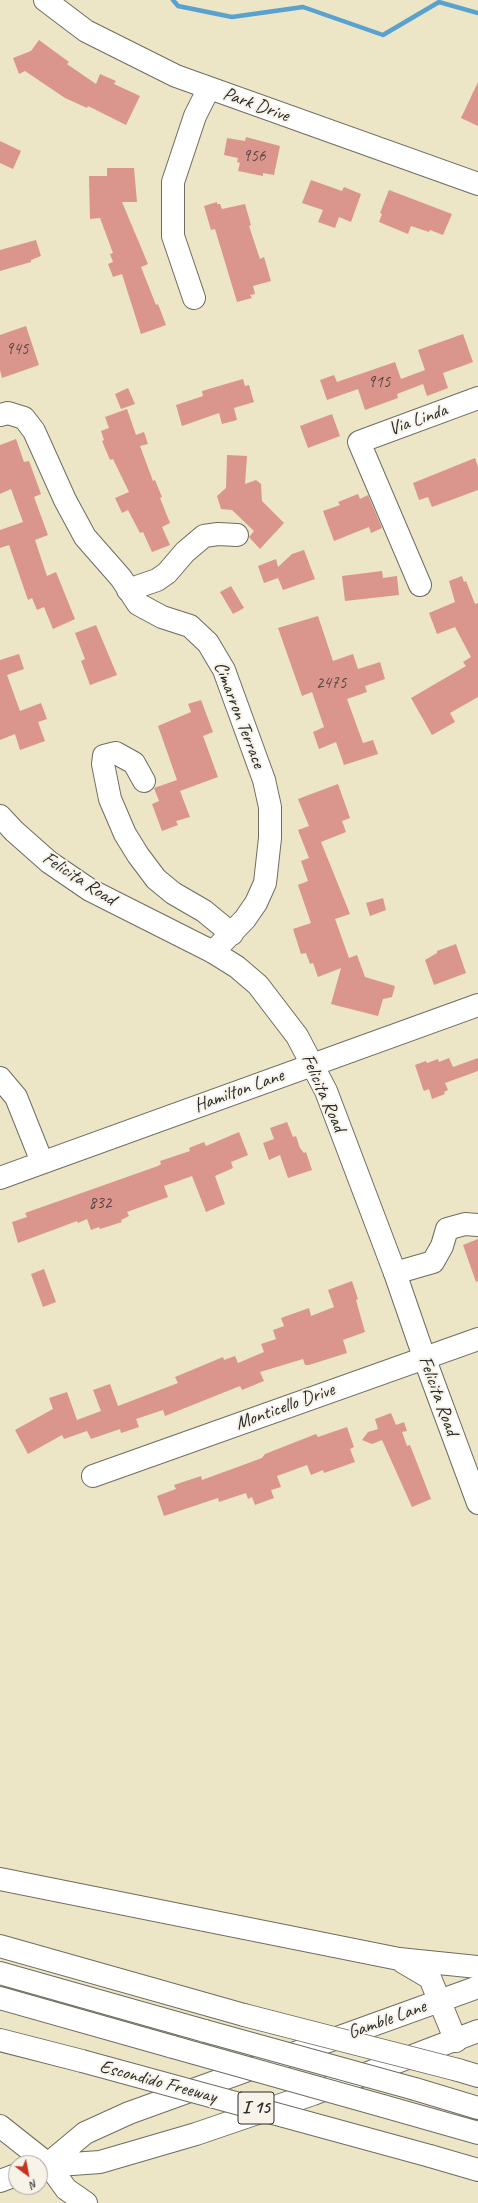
<!DOCTYPE html>
<style>
body{margin:0}
#map{position:relative;width:478px;height:2203px;overflow:hidden;background:#ece5c6;font-family:Caveat,sans-serif}
canvas{display:block}
.north{position:absolute;left:8px;top:2155px;width:40px;height:40px;box-sizing:border-box;background:#f7f3e8;border:1px solid #a5a39c;border-radius:50%;rotate:148deg;font-size:11px;font-weight:700;line-height:16px;text-align:center;color:#2b2b2b}
.north::after{content:'';display:block;margin:auto;width:14px;height:18px;background:#c8321e;clip-path:polygon(50% 0,100% 100%,50% 72%,0 100%)}
</style>
<div id="map">
<canvas width="478" height="2203"></canvas>
<div class="north">N</div>
</div>
<script>
const ctx = document.querySelector('canvas').getContext('2d');
ctx.lineJoin = 'round';
const toPath = rows => new Path2D(rows.map(r => 'M' + r).join(''));
function stroke(path, color, width, dash) { ctx.strokeStyle = color; ctx.lineWidth = width; ctx.lineCap = dash ? 'butt' : 'round'; ctx.setLineDash(dash || []); ctx.stroke(path); }
function fillPath(path, color) { ctx.fillStyle = color; ctx.fill(path, 'evenodd'); }
function drawText(font, color, halo, rows, align = 'center') {
  ctx.font = font + ' Caveat,sans-serif'; ctx.lineWidth = 4; ctx.setLineDash([]); ctx.textBaseline = 'middle'; ctx.strokeStyle = halo; ctx.fillStyle = color; for (const [text, x, y, turn = 0] of rows) {
    ctx.save(); ctx.translate(x, y); ctx.rotate((+turn || 0) * Math.PI / 180); ctx.textAlign = isNaN(turn) ? turn : align; if (halo) ctx.strokeText(text, 0, 0); ctx.fillText(text, 0, 0); ctx.restore();
  }
}
const stream = toPath([
 [173,0,178,6,232,17,303,7,383,35,439,2,478,13]
]);
const building = toPath([
 [39,40,69,62,67,64,96,84,100,74,116,81,114,84,140,96,126,125,88,106,87,108,65,98,25,71,19,74,13,58,31,51],
 [478,82,478,126,461,118],
 [246,137,280,146,274,175,263,173,263,176,238,171,240,163,237,162,238,158,224,155,227,138,245,141],
 [0,141,21,151,13,169,0,163],
 [107,168,134,168,137,202,122,202,148,264,141,267,156,305,158,304,166,325,141,334,122,274,113,277,108,264,113,262,110,254,113,253,100,218,90,219,89,176,107,176],
 [311,180,342,191,344,187,361,194,351,222,339,217,335,228,318,222,323,210,302,203],
 [389,190,452,214,443,235,430,230,429,232,411,226,408,234,379,222,382,214,380,213],
 [217,202,217,204,220,204,222,209,245,204,251,225,249,226,260,259,264,257,271,281,253,286,255,294,250,295,252,298,237,302,215,229,211,230,206,213,204,206],
 [36,240,41,256,31,260,31,262,0,271,0,250],
 [26,326,39,365,2,378,0,370,0,335],
 [463,334,473,362,443,373,448,388,427,396,423,384,397,394,398,398,365,410,358,389,327,400,320,380,334,375,337,382,395,362,401,379,425,370,418,350],
 [243,379,245,386,249,385,254,402,234,408,237,420,222,424,219,413,182,426,176,405,203,396,202,391],
 [128,388,135,404,121,409,115,394],
 [127,409,136,435,144,432,148,444,140,446,153,481,155,480,162,497,160,498,170,523,162,527,170,545,152,552,143,532,140,533,128,510,122,513,115,498,129,492,113,459,110,460,102,441,104,440,101,431,109,428,105,417],
 [332,414,340,436,308,448,300,426],
 [16,439,24,462,29,461,41,494,34,497,48,535,35,540,47,576,56,572,75,619,53,629,44,607,37,610,32,598,28,600,9,545,0,548,0,530,23,522,11,489,0,494,0,445],
 [227,455,247,456,245,484,256,480,261,484,262,501,284,523,260,549,249,537,254,531,232,510,221,509,217,496,226,488],
 [475,458,478,467,478,490,432,507,428,497,419,500,413,483],
 [358,494,360,499,368,495,382,528,371,533,369,527,334,541,323,511,340,505,338,502],
 [304,550,315,579,283,590,278,578,264,583,258,566,276,559,278,567,292,554],
 [382,571,383,578,397,576,399,595,345,601,342,576],
 [462,576,464,582,466,581,475,604,478,603,478,697,450,713,455,722,432,735,411,698,466,666,463,662,471,657,455,627,437,634,429,613,455,602,449,581],
 [231,586,244,608,233,614,220,592],
 [318,616,333,661,353,654,358,669,380,662,385,679,365,686,367,692,347,699,363,743,373,740,378,754,344,765,336,742,319,749,313,732,324,727,312,692,302,696,278,628],
 [96,625,117,675,90,685,81,661,85,659,75,633],
 [19,654,24,669,7,675,20,711,41,703,47,719,38,722,45,741,20,750,15,734,0,740,0,660],
 [201,700,213,732,203,736,218,777,180,791,190,817,176,821,178,825,162,831,152,804,159,801,154,788,177,780,158,726,191,712,188,704],
 [338,784,350,818,342,821,346,832,321,842,350,914,335,919,349,958,357,955,365,977,395,986,392,997,383,999,378,1016,331,1004,341,968,318,977,313,963,310,964,306,953,301,954,293,929,311,923,298,885,308,881,301,861,309,858,298,830,309,826,298,799],
 [383,898,386,910,370,916,366,903],
 [456,944,466,973,434,985,425,960,437,953,437,951],
 [449,1058,453,1067,478,1058,478,1071,445,1083,448,1090,444,1092,445,1094,432,1099,429,1089,424,1091,423,1089,415,1065,426,1061,427,1063,438,1059,439,1062],
 [287,1122,293,1137,296,1136,300,1148,304,1153,306,1152,312,1170,288,1178,280,1155,269,1160,263,1143,274,1139,270,1128],
 [239,1132,248,1155,231,1162,233,1168,215,1176,225,1204,206,1212,192,1176,164,1186,168,1197,127,1212,129,1216,121,1220,122,1222,100,1229,99,1227,91,1230,87,1219,78,1223,77,1221,18,1243,12,1222,27,1217,25,1213,158,1166,161,1164,160,1161,190,1151,189,1148,204,1142,206,1146],
 [478,1239,478,1281,476,1282,463,1245],
 [44,1269,56,1302,43,1307,31,1274],
 [352,1281,358,1299,356,1300,365,1332,343,1340,347,1353,309,1365,305,1365,303,1359,260,1372,264,1381,242,1390,240,1386,165,1416,163,1410,136,1419,139,1427,121,1433,120,1429,91,1439,87,1431,64,1439,62,1435,28,1454,15,1430,53,1409,49,1398,67,1392,77,1420,101,1411,93,1390,110,1384,118,1406,178,1383,175,1377,223,1357,224,1360,235,1356,238,1363,264,1352,261,1344,276,1339,273,1330,284,1326,281,1318,309,1308,311,1316,334,1307,328,1290],
 [391,1413,396,1425,404,1422,407,1431,402,1432,407,1446,410,1445,431,1499,412,1507,382,1440,372,1444,362,1440,368,1432,378,1429,375,1419],
 [347,1427,354,1447,350,1449,355,1462,324,1473,323,1470,311,1475,307,1465,277,1476,281,1487,271,1490,274,1498,255,1505,252,1497,248,1499,246,1493,219,1502,218,1498,164,1516,157,1496,176,1489,174,1485,201,1476,202,1480,262,1458,265,1454,316,1434,318,1437]
]);
const minor = toPath([
 [45,0,86,31,176,76,478,184],
 [194,298,173,236,173,182,195,116,209,88],
 [0,415,8,413,24,418,34,431,65,500,85,537,121,578,138,604,162,617,190,626,208,643,224,670,264,780,270,807,270,838,265,883,256,903,245,919,213,952],
 [420,585,359,442,478,398],
 [128,590,157,580,167,573,185,552,204,536,218,534,237,535],
 [144,781,134,763,116,753,104,756,103,764,110,799,125,834,138,855,156,879,173,893,204,911,232,934],
 [0,1078,16,1097,42,1162],
 [0,1178,478,1005],
 [395,1273,433,1262,442,1246,447,1229,465,1224,478,1225],
 [93,1476,478,1339]
]);
const major = toPath([
 [0,816,14,831,49,862,90,890,213,952,237,967,258,985,297,1036,326,1091,395,1273,424,1357,478,1503],
 [48,2164,85,2133,129,2113,478,1987],
 [44,2166,100,2162,196,2134,313,2094,478,2031],
 [0,2181,16,2175]
]);
const highway = toPath([
 [0,1879,399,1959,478,1967],
 [0,1946,244,2015],
 [403,1962,430,1978,456,2041],
 [0,1973,205,2031],
 [0,1998,173,2047],
 [0,2040,82,2061],
 [458,2070,478,2076],
 [415,2089,478,2108],
 [383,2106,478,2133],
 [0,2126,48,2164,66,2189,86,2203],
 [430,2156,478,2170]
]);
const highwayBridge = toPath([
 [244,2015,458,2070],
 [205,2031,415,2089],
 [173,2047,383,2106],
 [82,2061,430,2156]
]);
const numberNames = [
 ["956",254,157],
 ["945",17,350],
 ["915",379,383],
 ["2475",331,684],
 ["832",100,1204]
];
const shields = [
 [256,2108,36]
];
const shieldNames = [
 ["I 15",256,2108]
];
const streetNames = [
 ["Park Drive",256,105,20],
 ["Via Linda",418,420,-20],
 ["Cimarron Terrace",239,715,69],
 ["Felicita Road",79,879,33],
 ["Hamilton Lane",239,1091,-20],
 ["Felicita Road",323,1093,66],
 ["Felicita Road",438,1396,70],
 ["Monticello Drive",285,1407,-20],
 ["Gamble Lane",387,2020,-20],
 ["Escondido Freeway",158,2082,15]
];
stroke(stream, '#59a2d0', 4.5);
fillPath(building, '#da968c');
stroke(minor, '#6f6c61', 24);
stroke(major, '#6f6c61', 24);
stroke(highway, '#6f6c61', 24);
stroke(minor, '#fff', 22);
stroke(major, '#fff', 22);
stroke(highway, '#fff', 22);
stroke(highwayBridge, '#6f6c61', 24, []);
stroke(highwayBridge, '#fff', 22);
drawText('17px', '#574643', null, numberNames);
for (const [x, y, w] of shields) { const box = new Path2D(); box.roundRect(x - w / 2, y - 16, w, 32, 3); ctx.fillStyle = '#f7f3e8'; ctx.fill(box); stroke(box, '#2b2b2b', 1); }
drawText('bold 18px', '#2b2b2b', null, shieldNames);
drawText('19px', '#2b2b2b', '#f7f3e8', streetNames);
</script>
